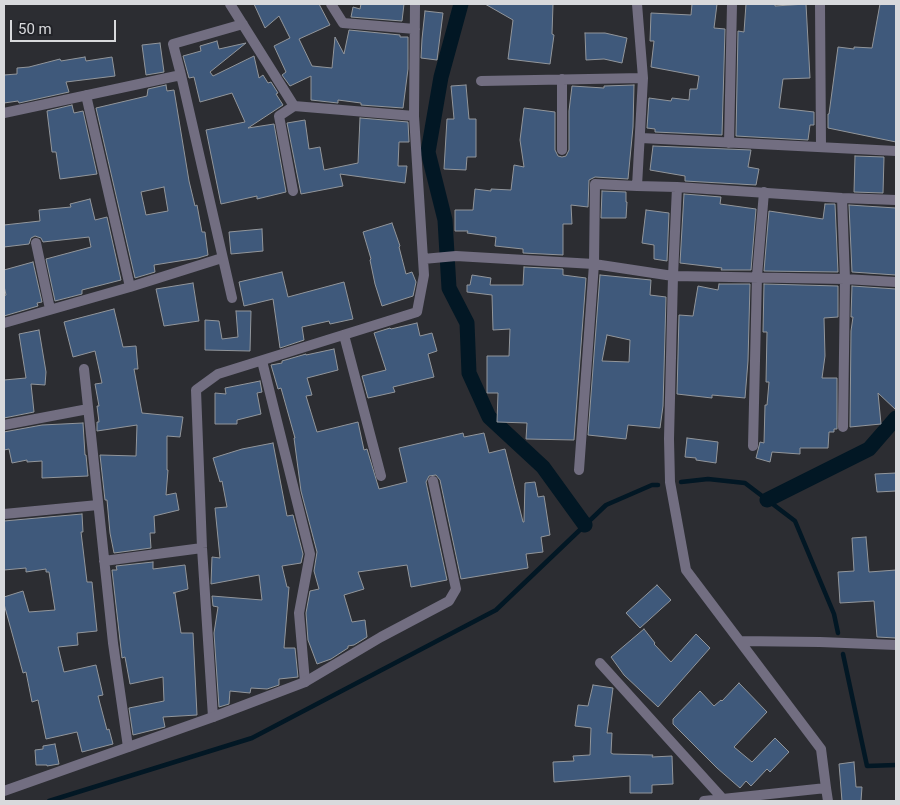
<!DOCTYPE html>
<style>
body{margin:0}
#map{position:relative;width:900px;height:805px;overflow:hidden;background:#2c2d32;font-family:Roboto,sans-serif}
canvas{display:block}
.frame{position:absolute;inset:0;border:5px solid #d8d9dc;pointer-events:none}
.scale{position:absolute;left:10px;top:20px;width:106px;height:22px;box-sizing:border-box;border:2px solid #d8d9dc;border-top:0;padding-left:6px;font-size:15px;line-height:18px;white-space:nowrap;color:#d8d9dc;-webkit-text-stroke:4px #222328;paint-order:stroke}
</style>
<div id="map">
<canvas width="900" height="805"></canvas>
<div class="frame"></div>
<div class="scale">50 m</div>
</div>
<script>
const ctx = document.querySelector('canvas').getContext('2d');
ctx.lineJoin = 'round';
const toPath = rows => new Path2D(rows.map(r => 'M' + r).join(''));
function stroke(path, color, width, dash) { ctx.strokeStyle = color; ctx.lineWidth = width; ctx.lineCap = dash ? 'butt' : 'round'; ctx.setLineDash(dash || []); ctx.stroke(path); }
function fillPath(path, color) { ctx.fillStyle = color; ctx.fill(path, 'evenodd'); }
const stream = toPath([
 [681,482,708,479,745,483,795,521,834,614,838,633],
 [843,654,867,766,896,765],
 [49,801,252,738,496,610,606,505,652,485,658,485]
]);
const canal = toPath([
 [461,4,441,77,428,152,445,220,449,288,467,323,469,373,489,417,543,467,585,525],
 [767,500,869,449,896,418]
]);
const building = toPath([
 [254,4,319,4,330,25,299,39,312,66,332,68,335,37,344,54,349,30,400,35,400,37,408,37,408,69,403,108,361,105,361,103,338,100,338,103,311,100,311,76,290,86,282,75,286,72,274,46,290,38,279,16,265,28,254,4],
 [361,4,404,4,402,21,351,17,353,7,360,9,361,4],
 [485,4,553,4,552,34,554,35,550,64,508,59,513,20,485,4],
 [692,4,717,4,714,28,725,29,722,135,655,132,655,129,647,128,649,98,671,101,672,98,689,100,690,89,697,89,699,76,651,67,654,41,650,41,651,13,691,15,692,4],
 [746,4,775,4,775,6,806,4,810,78,783,79,779,108,814,112,814,125,810,125,808,140,736,136,738,31,744,32,746,4],
 [880,4,896,4,896,142,828,128,828,114,829,114,838,47,854,49,854,47,872,48,880,4],
 [425,11,443,13,437,60,421,58,422,39,425,11],
 [585,33,605,33,627,38,622,63,604,59,586,60,585,33],
 [217,41,219,49,246,43,210,72,213,76,254,56,259,78,263,75,268,83,271,82,278,93,276,94,283,105,248,128,274,124,286,192,257,199,257,196,221,204,206,130,245,122,232,93,200,102,194,77,189,78,183,56,201,51,200,46,217,41],
 [160,43,164,72,146,75,142,45,160,43],
 [85,57,86,61,112,57,115,76,66,82,69,92,19,103,18,101,4,103,4,75,17,74,17,68,29,67,60,59,61,61,85,57],
 [166,85,167,91,174,90,189,181,195,206,197,205,202,232,205,232,208,255,198,258,154,265,155,272,135,278,96,108,147,96,148,89,166,85],
 [164,187,168,211,146,215,141,192,164,187],
 [466,85,469,119,476,119,476,157,467,157,466,170,444,169,447,119,454,119,451,86,466,85],
 [634,85,633,127,628,179,595,177,589,180,588,207,571,205,572,224,563,224,563,255,523,253,523,249,495,246,496,237,467,233,468,231,455,231,455,210,473,210,475,189,491,191,491,189,511,190,514,165,524,167,520,140,524,108,555,112,555,150,558,156,562,157,566,156,569,150,569,111,572,86,604,88,604,86,634,85],
 [72,105,74,113,83,111,97,174,60,179,56,152,52,152,47,111,72,105],
 [360,118,408,122,409,142,399,142,398,166,407,166,405,183,340,174,343,186,301,194,287,123,305,120,309,149,320,147,324,170,358,163,360,118],
 [653,146,751,150,748,167,759,169,756,185,685,181,685,176,650,170,653,146],
 [855,156,884,157,883,193,854,192,855,156],
 [602,191,626,192,626,202,627,202,626,218,601,218,602,191],
 [684,194,721,197,720,204,756,209,751,270,721,270,722,268,680,263,684,194],
 [90,199,95,220,107,217,121,280,82,290,82,294,55,301,46,259,91,247,89,237,43,242,41,238,35,236,31,238,29,244,4,247,4,225,40,221,39,210,71,207,70,204,90,199],
 [825,204,835,204,838,272,764,271,769,211,823,219,825,204],
 [849,205,896,208,896,275,852,272,849,205],
 [646,210,669,213,667,261,654,259,654,245,642,243,646,210],
 [392,223,400,246,399,247,406,274,412,272,416,282,413,296,382,306,375,284,370,260,371,259,363,232,392,223],
 [262,229,263,251,231,254,229,232,262,229],
 [33,262,42,302,37,303,38,306,4,316,4,296,6,295,4,286,4,270,33,262],
 [524,267,563,269,563,275,586,278,574,440,526,439,527,423,497,422,498,393,487,393,487,356,509,356,510,329,493,330,492,295,467,292,467,285,470,285,472,275,491,278,490,285,523,285,524,267],
 [282,272,288,297,344,282,353,319,330,324,329,321,302,327,304,340,280,348,273,299,244,306,239,282,282,272],
 [600,275,651,280,650,295,666,297,663,406,660,428,628,425,626,439,588,435,600,275],
 [607,335,630,340,629,362,602,361,607,335],
 [193,283,199,321,164,326,156,289,193,283],
 [719,284,750,284,748,361,745,398,712,395,712,398,677,394,679,315,693,316,698,286,718,290,719,284],
 [764,284,838,286,838,317,824,318,825,356,822,378,837,378,837,429,834,429,834,432,829,432,828,448,800,448,800,454,772,452,770,462,756,458,760,442,764,443,765,405,767,405,769,382,766,382,767,332,763,332,764,284],
 [852,286,896,289,896,410,878,393,881,424,850,427,851,331,853,317,851,317,852,286],
 [114,309,123,347,136,346,138,369,134,369,142,413,183,417,180,437,167,436,167,470,168,470,166,495,176,493,179,510,154,516,155,533,150,533,151,548,114,553,110,533,107,500,105,500,100,455,136,456,137,425,97,431,97,422,99,422,97,406,99,406,95,384,102,383,95,351,73,357,64,322,114,309],
 [236,311,251,311,250,351,205,350,205,320,219,321,222,339,238,337,236,311],
 [417,323,420,336,432,333,437,351,428,354,434,377,393,387,395,392,368,398,362,376,386,370,374,333,390,328,391,329,417,323],
 [39,330,46,372,45,385,31,384,34,412,4,418,4,380,26,378,19,334,39,330],
 [334,349,338,370,307,378,312,395,306,396,317,432,358,422,364,450,367,449,379,489,407,482,399,448,463,433,464,437,484,433,489,453,505,449,523,522,524,522,525,483,535,482,538,497,544,496,550,535,541,537,543,552,526,554,528,568,461,579,440,480,436,475,429,476,426,482,447,580,411,587,407,565,358,572,364,589,344,595,352,622,365,620,367,637,354,645,348,646,348,648,331,659,317,664,308,640,306,613,310,591,319,589,314,571,317,552,301,491,294,438,295,438,281,388,278,389,271,365,282,363,282,361,306,354,306,355,334,349],
 [260,381,262,392,257,393,261,414,237,420,237,424,215,424,215,393,226,394,225,388,260,381],
 [83,423,85,455,86,455,88,476,42,478,42,461,27,462,27,460,12,463,9,449,4,450,4,432,42,425,83,423],
 [687,438,718,442,716,463,696,460,696,458,685,457,687,438],
 [273,443,287,516,293,515,303,554,301,563,282,566,287,587,289,587,284,648,295,648,298,677,279,679,279,685,267,689,251,688,250,693,230,691,229,704,219,707,214,633,218,607,213,606,212,596,262,600,259,575,211,584,212,557,220,558,215,508,227,507,222,481,220,482,213,458,242,449,273,443],
 [896,473,896,491,877,492,875,474,896,473],
 [82,514,83,532,81,532,87,582,92,582,97,631,77,633,78,645,58,647,64,672,96,665,103,695,98,696,107,730,109,729,113,744,82,752,77,732,46,739,38,700,32,702,26,672,23,673,4,604,4,597,23,591,29,612,55,610,49,572,46,572,46,569,26,572,26,568,4,570,4,521,82,514],
 [866,537,869,572,896,570,896,638,877,637,874,601,840,603,838,572,854,571,852,538,866,537],
 [153,562,153,569,185,565,188,589,173,593,175,593,181,633,193,633,197,715,163,717,165,727,133,735,129,708,164,701,163,677,130,684,125,657,122,658,112,570,117,570,116,566,153,562],
 [657,585,671,600,640,628,626,613,657,585],
 [644,629,655,643,654,644,671,662,696,634,710,648,658,707,624,675,611,657,644,629],
 [739,683,767,712,734,747,752,762,775,738,789,752,770,772,767,769,751,786,746,781,740,788,717,768,673,724,673,719,700,691,714,706,721,700,722,701,739,683],
 [593,685,613,688,607,733,612,733,611,753,613,754,653,755,652,757,672,756,673,784,652,785,652,793,630,793,630,776,554,782,553,762,574,761,573,756,590,755,591,728,575,726,578,705,588,706,593,685],
 [55,744,59,764,47,766,47,765,36,765,35,750,43,749,43,746,55,744],
 [854,762,856,787,862,787,861,801,842,801,839,764,854,762]
]);
const minor = toPath([
 [230,4,294,106,414,116],
 [331,4,343,23,415,29],
 [820,4,821,146],
 [181,75,232,298],
 [562,79,562,150],
 [481,81,643,78],
 [86,95,130,287],
 [4,113,181,75,173,44,243,24],
 [641,138,896,151],
 [729,143,732,4],
 [637,186,677,187,842,198,896,200],
 [677,187,673,276,669,439,670,482,686,570,821,749,826,788],
 [293,191,279,116,294,106],
 [842,198,845,279,843,427],
 [36,243,50,309],
 [423,259,456,256,594,264,673,276,845,279,896,282],
 [4,323,130,287,222,258],
 [344,335,381,476],
 [262,361,310,554,299,613,305,682],
 [84,369,113,643,128,747],
 [4,425,88,409],
 [753,446,757,276,764,192],
 [579,470,594,264,595,184,637,186,643,78,637,4],
 [4,514,98,505],
 [104,561,202,548],
 [740,641,820,642,896,645],
 [600,663,723,799],
 [213,717,202,548,196,390,218,374,417,312,424,275,414,116,415,4],
 [704,801,826,788,828,801]
]);
const tertiary = toPath([
 [4,791,213,717,305,682,381,637,449,601,456,589,433,481]
]);
stroke(stream, '#021724', 4.5);
stroke(canal, '#021724', 15);
fillPath(building, '#3f597b');
stroke(building, '#92969b', 1);
stroke(minor, '#726e81', 10);
stroke(tertiary, '#726e81', 10);
</script>
